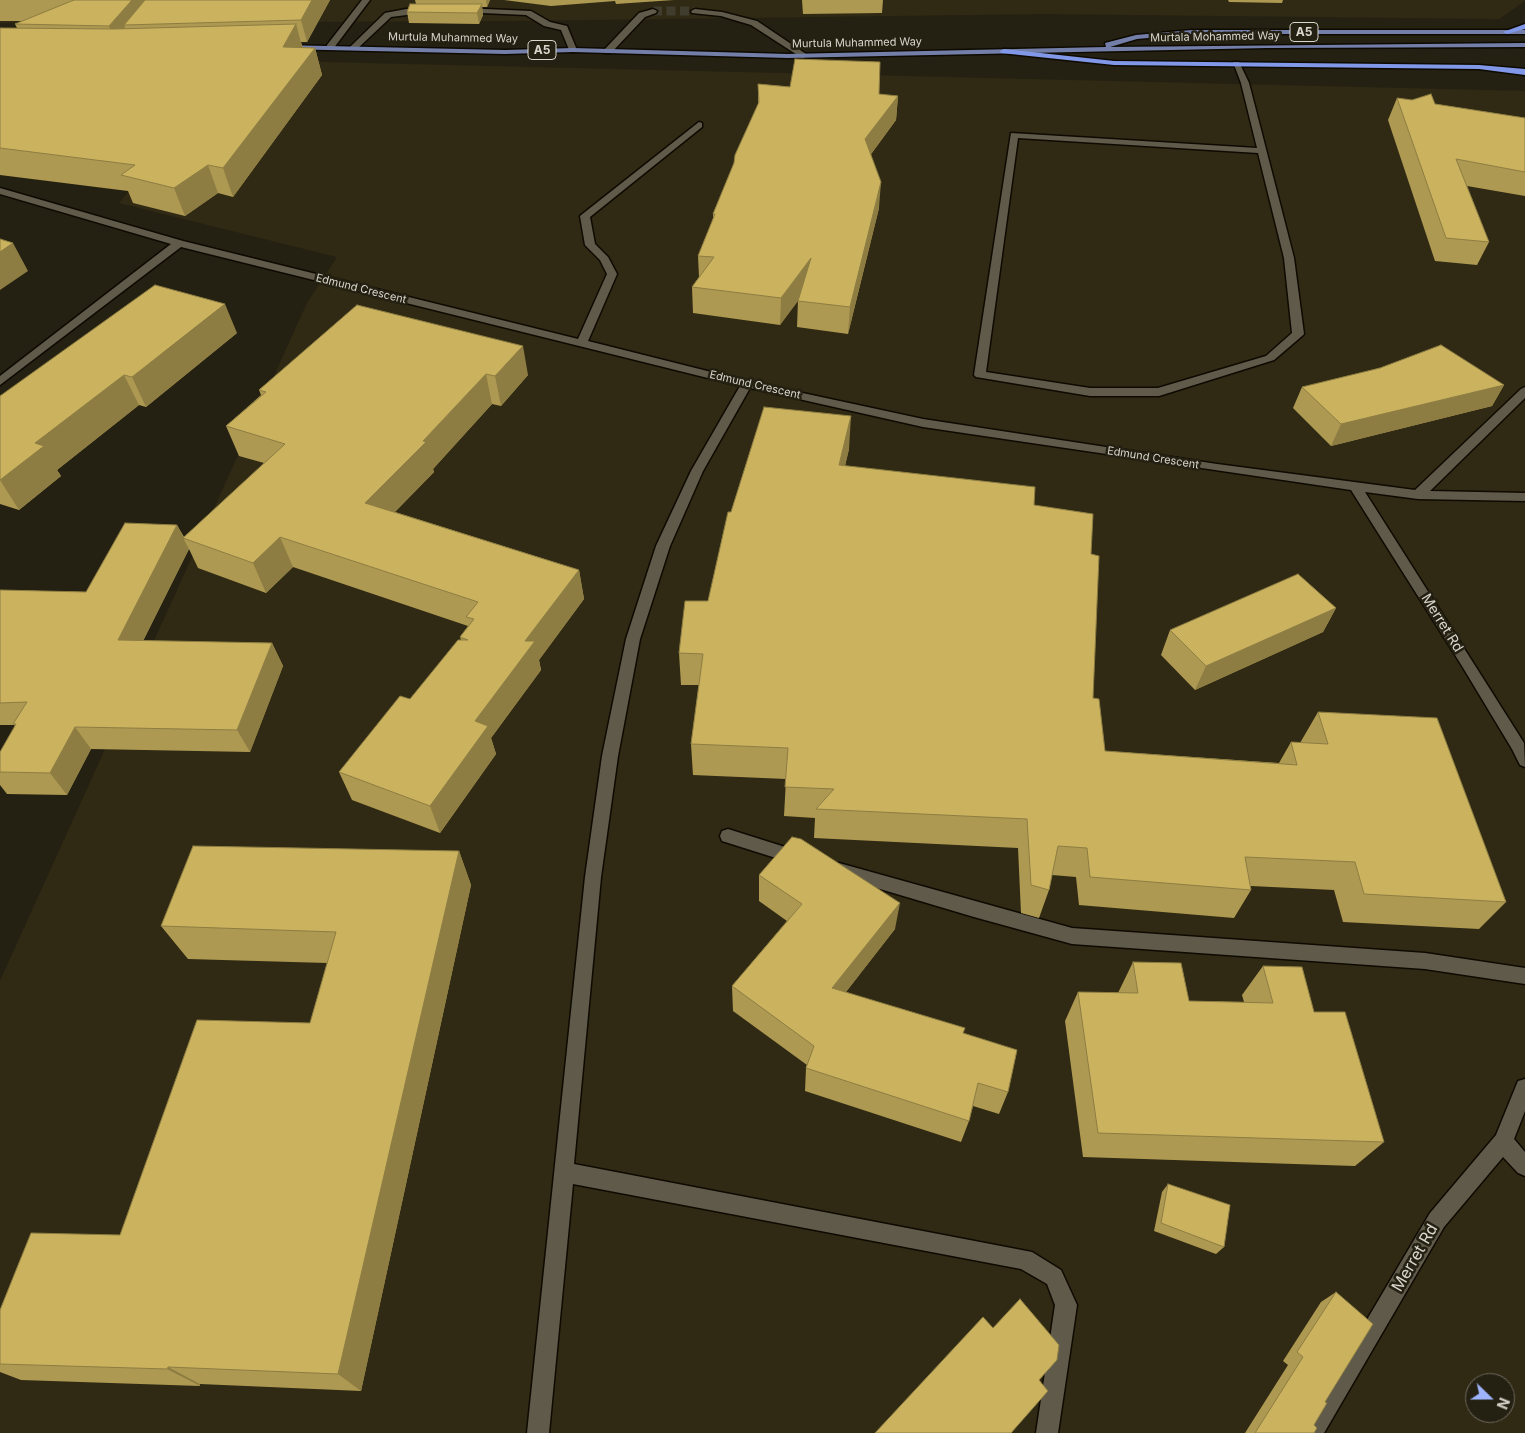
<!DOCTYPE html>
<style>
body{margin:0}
#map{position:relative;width:1525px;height:1433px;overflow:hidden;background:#252112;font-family:Inter,sans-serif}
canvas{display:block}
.north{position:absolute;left:1465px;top:1373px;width:50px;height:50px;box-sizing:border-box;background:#252112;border:1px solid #6d695d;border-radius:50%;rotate:112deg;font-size:14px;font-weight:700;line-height:20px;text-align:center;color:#d9d6cd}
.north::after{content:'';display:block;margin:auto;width:18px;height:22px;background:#9eb4fd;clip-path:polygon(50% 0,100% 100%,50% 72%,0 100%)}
</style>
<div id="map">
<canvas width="1525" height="1433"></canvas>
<div class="north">N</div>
</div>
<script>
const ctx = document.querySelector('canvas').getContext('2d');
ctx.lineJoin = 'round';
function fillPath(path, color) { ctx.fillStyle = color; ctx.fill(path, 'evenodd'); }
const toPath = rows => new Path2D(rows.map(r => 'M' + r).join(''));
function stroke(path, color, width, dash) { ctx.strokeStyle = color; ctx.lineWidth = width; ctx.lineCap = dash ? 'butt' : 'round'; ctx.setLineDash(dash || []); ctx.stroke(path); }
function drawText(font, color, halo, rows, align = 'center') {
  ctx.font = font + ' Inter,sans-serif'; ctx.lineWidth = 5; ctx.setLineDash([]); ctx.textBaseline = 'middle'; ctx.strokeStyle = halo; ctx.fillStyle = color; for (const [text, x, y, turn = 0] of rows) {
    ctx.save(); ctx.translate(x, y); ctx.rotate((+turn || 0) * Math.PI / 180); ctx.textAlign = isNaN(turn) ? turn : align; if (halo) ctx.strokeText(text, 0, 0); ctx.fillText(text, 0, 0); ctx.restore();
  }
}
const built = toPath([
 [0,0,1525,0,1525,1,1499,19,1043,14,507,21,0,23],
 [240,60,1525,91,1525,1433,0,1433,0,981,307,303,337,257,119,203],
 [1475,1383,1505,1383,1505,1413,1475,1413]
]);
const minorTunnel = toPath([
 [653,11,695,11]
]);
const minor = toPath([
 [362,0,370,0,333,49,327,49,327,45,362,0],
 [427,8,430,8,430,12,391,17,357,49,350,47,385,13,406,9,427,8],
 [463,8,531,11,550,22,567,26,577,50,570,52,561,30,544,26,526,15,460,12,460,8,463,8],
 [653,9,657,11,656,13,645,17,611,53,605,53,605,49,639,13,653,9],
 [695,9,722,12,757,21,809,56,802,58,751,25,721,16,692,13,691,11,695,9],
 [1233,62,1239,62,1249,83,1294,258,1304,334,1302,336,1274,360,1159,396,1090,396,976,377,974,375,1011,133,1257,148,1241,83,1233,62],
 [1018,138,1258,153,1284,258,1292,333,1266,356,1158,388,1090,388,986,372,1018,138],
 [699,122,702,123,702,127,590,217,595,244,608,257,617,274,588,341,747,381,923,419,1217,464,1415,490,1521,389,1525,387,1525,398,1430,491,1525,493,1525,501,1418,499,1365,492,1524,743,1525,767,1520,765,1512,749,1462,666,1351,490,923,427,750,388,703,471,670,546,640,639,618,756,601,877,574,1164,1032,1252,1061,1270,1077,1305,1058,1433,1036,1433,1055,1305,1047,1284,1021,1269,573,1184,549,1433,527,1433,585,877,602,756,626,639,656,546,691,471,740,386,181,247,0,385,0,376,171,244,0,194,0,188,183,241,578,339,607,274,600,260,585,245,580,216,699,122],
 [728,829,804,853,806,858,804,863,798,865,722,841,720,836,722,831,728,829],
 [839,863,1072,928,1425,953,1525,968,1525,984,1425,969,1072,944,974,917,833,875,831,870,833,865,839,863],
 [1525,1079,1525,1111,1514,1139,1525,1152,1525,1176,1518,1173,1503,1157,1444,1227,1324,1433,1300,1433,1430,1213,1496,1135,1518,1081,1525,1079]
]);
const major = toPath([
 [1192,30,1525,30,1525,34,1192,34,1137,39,1110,47,1525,43,1525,47,1267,48,788,58,573,52,505,54,282,49,278,47,282,45,505,50,573,48,788,54,1106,47,1105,43,1136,35,1192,30]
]);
const highway = toPath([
 [1525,24,1525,29,1507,34,1503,32,1525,24],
 [1004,49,1114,61,1479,65,1525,69,1525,75,1479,69,1114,65,1001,53,1000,51,1004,49]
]);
const wall = toPath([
 [0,0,330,0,307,42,301,42,303,48,315,48,322,75,233,197,218,193,185,216,133,203,128,191,0,175,0,28,17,28,15,24,23,21,0,21],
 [415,0,490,0,487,7,482,7,483,15,479,24,409,23,407,12,416,4],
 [504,0,674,0,616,4,615,1,551,6],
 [802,0,883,0,882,13,803,14],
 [1228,0,1283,0,1282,3,1229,2],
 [758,84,898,96,896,120,871,154,879,208,848,334,797,327,798,300,780,325,693,313,692,287,699,277,698,256,713,219,713,214,758,105],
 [1397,98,1525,118,1525,196,1467,186,1489,242,1477,265,1435,261,1388,120],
 [357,305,528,375,501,406,492,404,433,469,434,472,395,512,579,570,584,599,539,660,541,670,491,738,496,754,440,833,352,800,339,772,410,699,461,640,460,637,468,626,293,567,266,593,198,568,189,549,143,641,272,643,283,666,250,752,91,749,67,795,7,794,0,785,0,752,15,726,14,725,0,725,0,590,86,592,177,525,184,537,264,463,239,456,226,426,261,395,259,390],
 [237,333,146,407,139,405,57,470,61,476,19,510,0,504,0,396],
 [1504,385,1492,406,1331,446,1293,408,1302,387],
 [849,449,845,466,1034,505,1091,554,1093,698,1105,751,1279,763,1291,742,1300,743,1318,712,1506,902,1479,929,1343,922,1334,890,1251,886,1251,890,1234,918,1079,905,1076,877,1052,875,1049,890,1039,918,1021,913,1018,848,814,838,815,818,784,816,786,779,693,775,691,744,699,685,681,685,679,653,708,601,731,512],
 [1336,608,1323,632,1195,690,1161,655,1170,630],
 [459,851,471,885,361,1391,200,1384,200,1386,21,1380,0,1372,0,1310,120,1235,310,1023,327,963,188,959,161,926],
 [759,875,895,929,846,992,963,1033,1008,1092,999,1114,973,1106,969,1121,961,1142,805,1091,806,1068,807,1065,733,1011,732,986,787,921,759,901],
 [1133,962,1189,1001,1244,1002,1242,995,1263,966,1314,1012,1384,1142,1355,1166,1083,1157,1065,1021,1078,992,1118,993],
 [1168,1184,1224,1247,1216,1254,1154,1231,1162,1192],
 [1336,1292,1325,1402,1314,1425,1314,1433,1245,1433,1288,1365,1283,1361,1321,1302]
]);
const shadedWall = toPath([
 [132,0,159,0,124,25,128,36,118,48,109,26],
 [312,0,330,0,307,42,301,20],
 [486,0,490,0,487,7],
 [482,4,483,15,479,24,477,13],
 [296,24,303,50,283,47],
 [315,48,322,75,233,197,223,168],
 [898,96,896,120,864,164,865,139],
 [208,165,218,193,185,216,174,188],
 [881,182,879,208,848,334,850,307],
 [13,243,28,271,0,290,0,252],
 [811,258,811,284,780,325,781,298],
 [225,304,237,333,146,407,132,377],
 [523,346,528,375,501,406,495,376],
 [486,374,492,404,433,469,434,472,375,532,365,503],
 [124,375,139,405,57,470,61,476,19,510,0,480,35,443],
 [1504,385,1492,406,1331,446,1341,424],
 [851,416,849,449,837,498,839,465],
 [177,525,184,539,183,538,189,549,132,663,118,640],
 [280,537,293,567,266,593,253,563],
 [579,570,584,599,539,660,541,670,491,738,496,754,440,833,430,806,475,721,525,641],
 [1336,608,1323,632,1195,690,1206,666],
 [272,643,283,666,250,752,237,730],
 [75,727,91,749,67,795,50,773],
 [459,851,471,885,361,1391,338,1374],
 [900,903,895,929,830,1012,832,988],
 [168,1367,200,1384,200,1386,167,1369]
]);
const building = toPath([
 [74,0,132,0,109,26,15,24,74,0],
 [145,0,312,0,301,20,124,25,145,0],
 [410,4,482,4,477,13,407,12,410,4],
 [296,24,283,47,315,48,223,168,208,165,174,188,121,175,135,165,0,148,0,28,115,29,296,24],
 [795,59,880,62,879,94,898,96,865,139,881,182,850,307,798,301,811,258,781,298,692,287,714,257,698,256,715,214,713,214,734,163,735,155,759,102,758,84,790,87,795,59],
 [1431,94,1435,104,1525,118,1525,172,1456,159,1489,242,1446,238,1397,98,1412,100,1431,94],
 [0,239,13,243,0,252,0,239],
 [155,285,225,304,132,377,124,375,35,443,44,446,0,480,0,396,155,285],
 [357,305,523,346,495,376,486,374,423,441,426,442,365,503,579,570,525,641,535,641,475,721,488,726,430,806,339,772,400,696,410,699,458,640,468,640,460,637,474,619,466,617,478,602,280,537,253,563,183,538,285,444,226,426,266,392,259,390,357,305],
 [1441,345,1504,385,1341,424,1302,387,1380,368,1441,345],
 [764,407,851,416,839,465,1035,487,1034,505,1093,514,1091,554,1099,556,1093,698,1099,699,1105,751,1297,765,1291,742,1328,744,1318,712,1437,718,1506,902,1364,894,1355,862,1245,857,1251,890,1090,877,1087,848,1058,846,1049,890,1031,885,1027,819,816,809,834,789,785,787,788,748,691,744,703,654,679,653,685,601,708,601,728,512,731,512,764,407],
 [125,523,177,525,118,640,272,643,237,730,75,727,50,773,0,772,0,752,16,724,13,724,27,702,0,703,0,590,86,592,125,523],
 [1298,574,1336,608,1206,666,1170,630,1298,574],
 [792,837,801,839,900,903,832,988,965,1028,963,1033,1017,1050,1008,1092,978,1083,969,1121,806,1068,814,1046,732,986,802,904,759,875,792,837],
 [193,846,459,851,338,1374,168,1367,167,1369,0,1364,0,1310,31,1233,120,1235,197,1020,310,1023,336,932,161,926,193,846],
 [1133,962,1181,963,1189,1001,1273,1003,1263,966,1302,967,1314,1012,1345,1012,1384,1142,1098,1133,1078,992,1138,993,1133,962],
 [1168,1184,1230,1205,1224,1247,1161,1223,1168,1184],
 [1336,1292,1373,1324,1325,1402,1327,1403,1314,1425,1317,1428,1314,1433,1255,1433,1303,1357,1297,1352,1336,1292],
 [1020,1299,1059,1345,1057,1360,1039,1380,1048,1391,1011,1433,875,1433,983,1317,993,1328,1020,1299]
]);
const farStreetnames = [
 ["Murtala Mohammed Way",1215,37,-1],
 ["Murtula Muhammed Way",453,38,1],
 ["Murtula Muhammed Way",857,43,-1],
 ["Edmund Crescent",361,289,14],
 ["Edmund Crescent",755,385,13],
 ["Edmund Crescent",1153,458,9]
];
const shields = [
 [1304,32,28],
 [542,50,28]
];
const shieldNames = [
 ["A5",1304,32],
 ["A5",542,50]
];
const streetNames = [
 ["Merret Rd",1442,623,58]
];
const nearStreetnames = [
 ["Merret Rd",1415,1258,-60]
];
fillPath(built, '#302a14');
stroke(minorTunnel, '#403c2e', 9, [9, 4.5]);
stroke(minor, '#0e0a01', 3);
stroke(major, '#0e0a01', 3);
stroke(highway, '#0e0a01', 3);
fillPath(minor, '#5f5a4a');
fillPath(major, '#737fa9');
fillPath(highway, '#8198e8');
fillPath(wall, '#ae9952');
fillPath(shadedWall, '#8d7d42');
fillPath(building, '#cab25f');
stroke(building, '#8d7d42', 1);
drawText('11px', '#d9d6cd', '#252112', farStreetnames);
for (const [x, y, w] of shields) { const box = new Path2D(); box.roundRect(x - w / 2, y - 9.5, w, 19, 4); ctx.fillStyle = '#252112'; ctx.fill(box); stroke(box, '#d9d6cd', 1); }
drawText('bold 12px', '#d9d6cd', null, shieldNames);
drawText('14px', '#d9d6cd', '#252112', streetNames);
drawText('16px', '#d9d6cd', '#252112', nearStreetnames);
</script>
